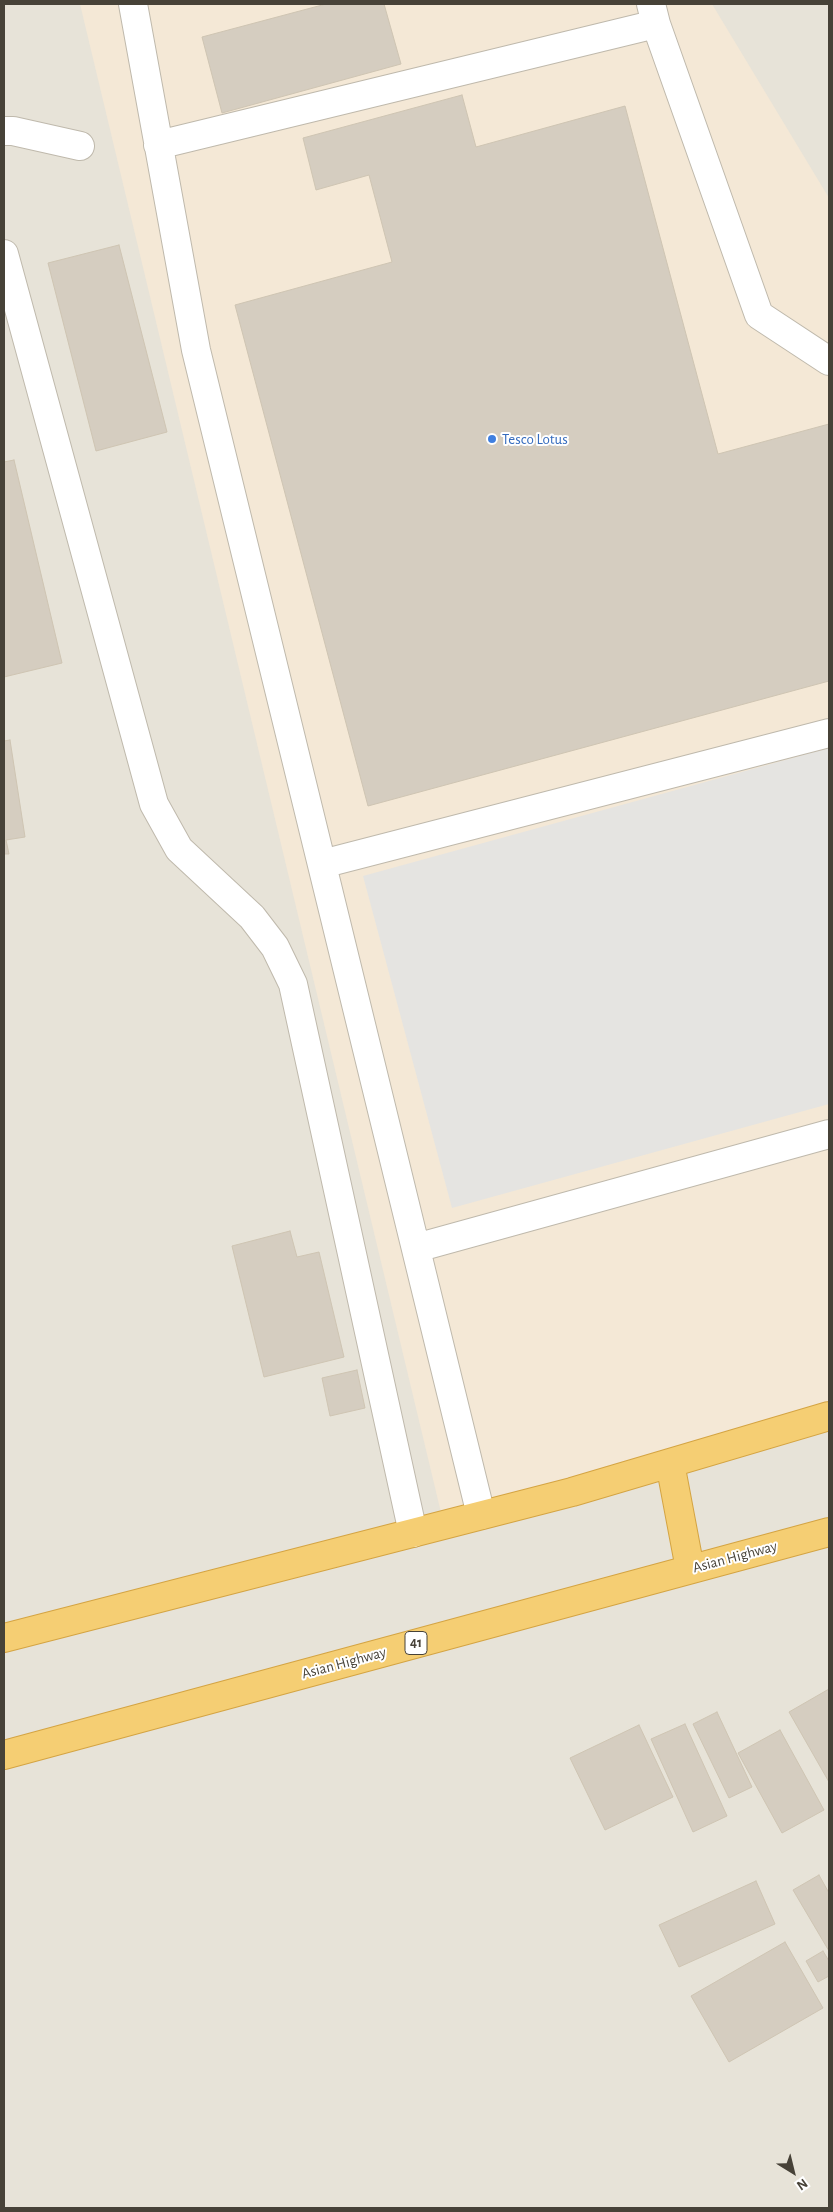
<!DOCTYPE html>
<style>
body{margin:0}
#map{position:relative;width:833px;height:2212px;overflow:hidden;background:#f4f1e9;font-family:"Alegreya Sans",sans-serif}
canvas{display:block}
.frame{position:absolute;inset:0;border:5px solid #474238;pointer-events:none}
.north{position:absolute;left:768px;top:2147px;width:50px;height:50px;-webkit-text-stroke:4px #fff;paint-order:stroke;rotate:144deg;font-size:14px;font-weight:700;line-height:20px;text-align:center;color:#474238}
.north::after{content:'';display:block;margin:auto;width:18px;height:22px;background:#474238;clip-path:polygon(50% 0,100% 100%,50% 72%,0 100%)}
</style>
<div id="map">
<canvas width="833" height="2212"></canvas>
<div class="frame"></div>
<div class="north">N</div>
</div>
<script>
const ctx = document.querySelector('canvas').getContext('2d');
ctx.lineJoin = 'round';
function fillPath(path, color) { ctx.fillStyle = color; ctx.fill(path, 'evenodd'); }
const toPath = rows => new Path2D(rows.map(r => 'M' + r).join(''));
function stroke(path, color, width, dash) { ctx.strokeStyle = color; ctx.lineWidth = width; ctx.lineCap = dash ? 'butt' : 'round'; ctx.setLineDash(dash || []); ctx.stroke(path); }
function drawText(font, color, halo, rows, align = 'center') {
  ctx.font = font + ' "Alegreya Sans",sans-serif'; ctx.lineWidth = 4; ctx.setLineDash([]); ctx.textBaseline = 'middle'; ctx.strokeStyle = halo; ctx.fillStyle = color; for (const [text, x, y, turn = 0] of rows) {
    ctx.save(); ctx.translate(x, y); ctx.rotate((+turn || 0) * Math.PI / 180); ctx.textAlign = isNaN(turn) ? turn : align; if (halo) ctx.strokeText(text, 0, 0); ctx.fillText(text, 0, 0); ctx.restore();
  }
}
const residential = toPath([
 [4,4,829,4,829,2208,4,2208]
]);
const commercial = toPath([
 [80,4,712,4,829,198,829,1415,444,1525]
]);
const parking = toPath([
 [829,748,829,1104,452,1208,363,876]
]);
const building = toPath([
 [326,4,384,4,401,64,222,113,202,37,326,4],
 [462,95,476,147,625,106,718,454,829,424,829,681,368,806,235,305,392,262,369,175,316,190,303,138,462,95],
 [119,245,167,432,96,451,48,263,119,245],
 [14,460,62,663,4,677,4,462,14,460],
 [10,740,25,837,6,840,9,854,4,854,4,741,10,740],
 [290,1231,297,1257,319,1252,344,1357,264,1377,232,1246,290,1231],
 [357,1370,365,1408,330,1416,322,1378,357,1370],
 [829,1689,829,1782,789,1712,829,1689],
 [717,1712,752,1787,729,1798,693,1724,717,1712],
 [685,1724,727,1816,693,1832,651,1739,685,1724],
 [639,1725,673,1797,605,1830,570,1758,639,1725],
 [780,1730,824,1810,782,1833,738,1753,780,1730],
 [819,1875,829,1893,829,1951,793,1890,819,1875],
 [756,1881,775,1924,679,1967,659,1925,756,1881],
 [785,1942,823,2008,729,2062,691,1996,785,1942],
 [823,1951,829,1961,829,1976,818,1982,806,1961,823,1951]
]);
const minor = toPath([
 [133,4,196,350,481,1515],
 [651,4,656,24,759,315,829,361],
 [4,131,13,131,80,146],
 [158,145,656,24],
 [4,254,154,804,179,849,252,917,275,947,293,984,413,1533],
 [322,864,829,733],
 [416,1248,829,1134]
]);
const highway = toPath([
 [670,1463,690,1569],
 [4,1638,572,1492,829,1416],
 [4,1755,829,1532]
]);
const markers = [
 [492,439,5,"#3f7fe0"]
];
const shields = [
 [416,1643,22]
];
const shieldNames = [
 ["41",416,1643]
];
const shopNames = [
 ["Tesco Lotus",502,439]
];
const streetNames = [
 ["Asian Highway",735,1557,-15],
 ["Asian Highway",344,1663,-15]
];
fillPath(residential, '#e7e3d8');
fillPath(commercial, '#f4e8d6');
fillPath(parking, '#e5e4e1');
fillPath(building, '#d5cdc0');
stroke(building, '#cfc5b3', 1);
stroke(minor, '#bfb9ac', 30);
stroke(highway, '#d4a443', 30);
stroke(minor, '#fff', 28);
stroke(highway, '#f5ce73', 28);
for (const [x, y, r, color] of markers) { const dot = new Path2D(); dot.arc(x, y, r, 0, 2 * Math.PI); ctx.fillStyle = color; ctx.fill(dot); stroke(dot, '#fff', 2); }
for (const [x, y, w] of shields) { const box = new Path2D(); box.roundRect(x - w / 2, y - 11.5, w, 23, 4); ctx.fillStyle = '#fff'; ctx.fill(box); stroke(box, '#474238', 1); }
drawText('bold 14px', '#474238', null, shieldNames);
drawText('15px', '#366cbe', '#fff', shopNames, 'left');
drawText('15px', '#474238', '#fff', streetNames);
</script>
